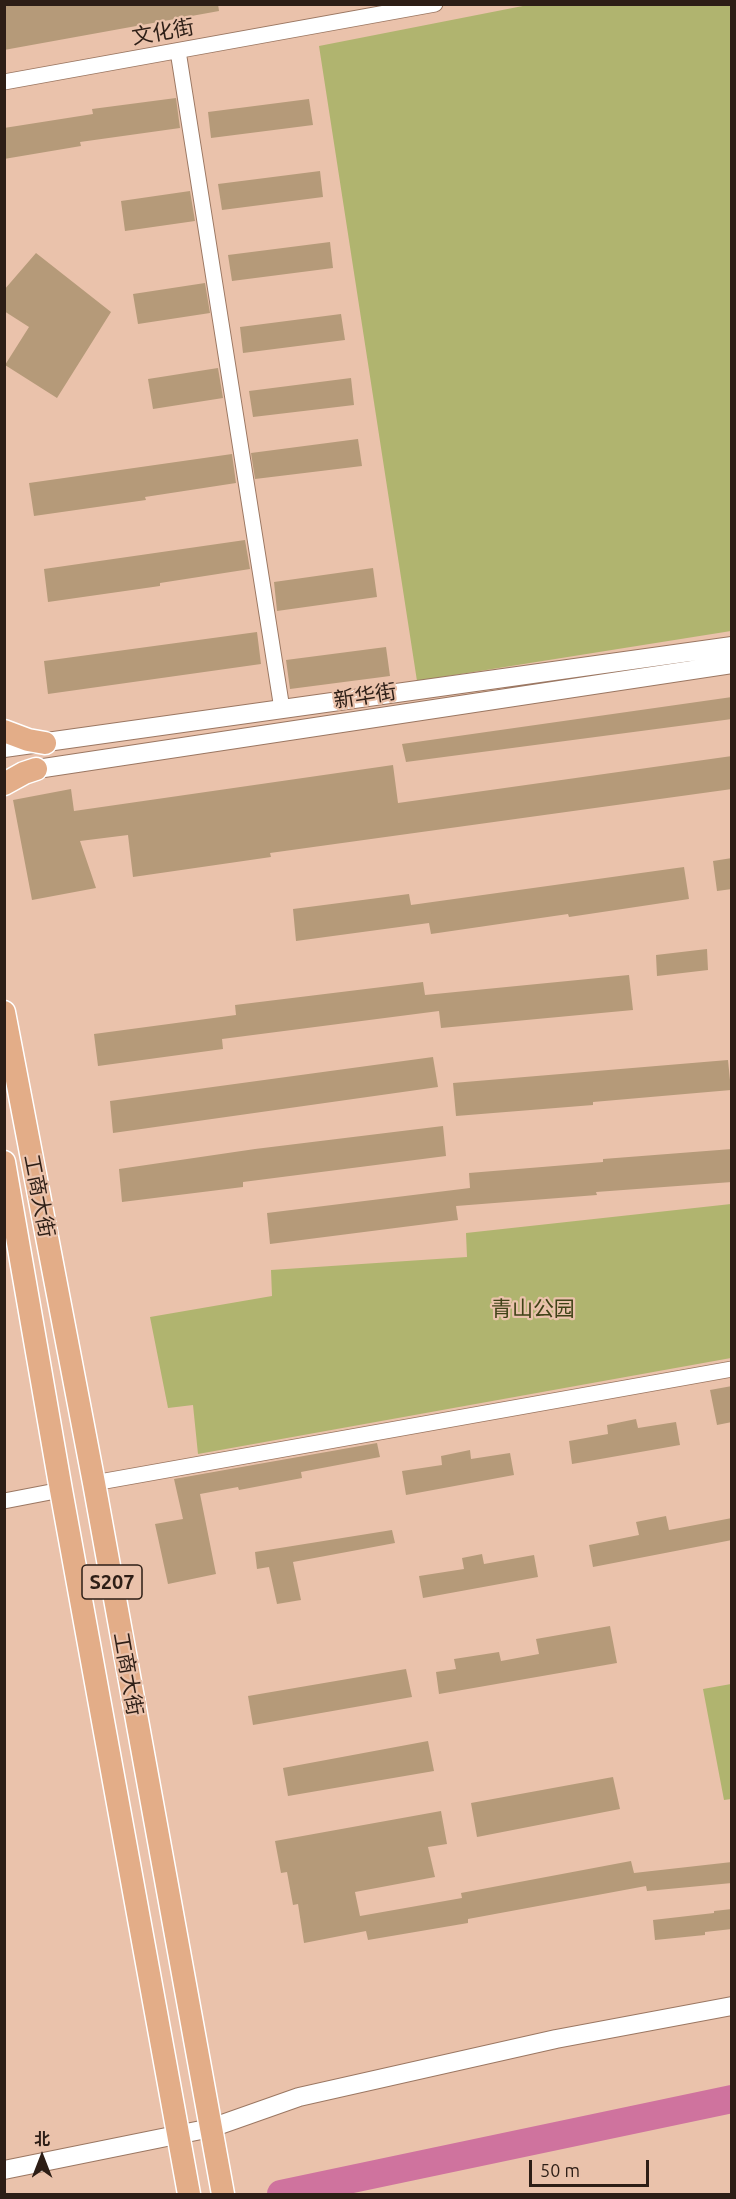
<!DOCTYPE html>
<meta charset="utf-8">
<style>
body{margin:0}
#map{position:relative;width:736px;height:2199px;overflow:hidden;background:#eac2ab;font-family:Ubuntu,"Noto Sans SC",sans-serif}
canvas{display:block}
.frame{position:absolute;inset:0;border:6px solid #2d1e16;pointer-events:none}
.north{position:absolute;left:12px;top:2127px;width:60px;height:60px;-webkit-text-stroke:4px #eac2ab;paint-order:stroke;rotate:0deg;font-size:16px;font-weight:700;line-height:24px;text-align:center;color:#2d1e16}
.north::after{content:'';display:block;margin:auto;width:21px;height:27px;background:#2d1e16;clip-path:polygon(50% 0,100% 100%,50% 72%,0 100%)}
.scale{position:absolute;left:529px;top:2160px;width:120px;height:27px;box-sizing:border-box;border:3px solid #2d1e16;border-top:0;padding-left:8px;font-size:18px;line-height:21px;white-space:nowrap;color:#2d1e16;-webkit-text-stroke:4px #eac2ab;paint-order:stroke}
</style>
<div id="map">
<canvas width="736" height="2199"></canvas>
<div class="frame"></div>
<div class="north">北</div>
<div class="scale">50 m</div>
</div>
<script>
const ctx = document.querySelector('canvas').getContext('2d');
ctx.lineJoin = 'round';
function fillPath(path, color) { ctx.fillStyle = color; ctx.fill(path, 'evenodd'); }
const toPath = rows => new Path2D(rows.map(r => 'M' + r).join(''));
function stroke(path, color, width, dash) { ctx.strokeStyle = color; ctx.lineWidth = width; ctx.lineCap = dash ? 'butt' : 'round'; ctx.setLineDash(dash || []); ctx.stroke(path); }
function drawText(font, color, halo, rows, align = 'center') {
  ctx.font = font + ' Ubuntu,"Noto Sans SC",sans-serif'; ctx.lineWidth = 4.5; ctx.setLineDash([]); ctx.textBaseline = 'middle'; ctx.strokeStyle = halo; ctx.fillStyle = color; for (const [text, x, y, turn = 0] of rows) {
    ctx.save(); ctx.translate(x, y); ctx.rotate((+turn || 0) * Math.PI / 180); ctx.textAlign = isNaN(turn) ? turn : align; if (halo) ctx.strokeText(text, 0, 0); ctx.fillText(text, 0, 0); ctx.restore();
  }
}
const green = toPath([
 [533,4,730,5,732,16,731,631,417,681,319,46],
 [731,1204,731,1358,198,1454,193,1405,168,1408,150,1317,272,1296,271,1270,467,1257,466,1233],
 [731,1684,731,1799,724,1800,703,1689]
]);
const river = toPath([
 [281,2194,732,2099]
]);
const building = toPath([
 [4,4,218,4,219,11,4,50],
 [176,98,180,128,80,142,81,146,4,159,4,128,93,114,92,109],
 [309,99,313,125,211,138,208,112],
 [320,171,323,197,222,210,218,184],
 [190,191,195,221,125,231,121,201],
 [330,242,333,268,232,281,228,255],
 [36,253,111,312,57,398,5,365,29,327,4,311,4,290],
 [205,283,210,313,138,324,133,294],
 [341,314,345,340,243,353,240,327],
 [218,368,223,398,153,409,148,379],
 [351,378,354,405,253,417,249,391],
 [358,439,362,466,255,479,251,453],
 [232,454,236,483,145,497,146,500,34,516,29,483],
 [245,540,250,569,160,583,160,586,48,602,44,569],
 [373,568,377,597,277,611,274,582],
 [257,632,261,664,48,694,44,661],
 [386,647,390,676,290,689,286,660],
 [732,697,732,719,406,762,402,744],
 [732,756,732,789,270,853,271,857,133,877,128,835,80,841,96,888,32,900,13,800,71,789,74,811,393,765,398,803],
 [732,858,732,889,717,891,713,861],
 [684,867,689,899,569,917,568,914,431,934,429,923,296,941,293,909,409,894,411,905],
 [707,949,708,970,657,976,656,955],
 [629,975,633,1010,441,1028,439,1011,222,1039,223,1049,98,1066,94,1034,236,1015,235,1005,423,982,425,995],
 [433,1057,438,1087,113,1133,110,1101],
 [728,1060,731,1090,593,1102,593,1105,456,1116,453,1083],
 [443,1126,446,1156,243,1182,243,1187,122,1202,119,1169,255,1149],
 [732,1149,732,1182,596,1192,597,1195,456,1206,458,1220,270,1244,267,1213,470,1188,469,1173,603,1162,603,1159],
 [732,1386,732,1422,717,1425,710,1390],
 [636,1419,638,1428,676,1422,680,1445,572,1464,569,1441,608,1434,607,1425],
 [377,1443,380,1457,301,1472,302,1478,239,1490,238,1487,200,1494,216,1574,168,1584,155,1524,183,1519,174,1479],
 [470,1450,471,1459,510,1453,514,1475,406,1495,402,1471,442,1465,441,1456],
 [666,1516,669,1530,732,1518,732,1540,593,1567,589,1545,639,1535,636,1522],
 [392,1530,395,1543,293,1562,301,1600,277,1604,269,1567,257,1569,255,1552],
 [482,1554,484,1564,534,1555,538,1577,423,1598,419,1576,464,1569,462,1558],
 [610,1626,617,1663,439,1694,436,1672,456,1669,454,1659,499,1652,501,1661,539,1654,536,1639],
 [406,1669,412,1697,253,1725,248,1696],
 [428,1741,434,1771,288,1796,283,1768],
 [613,1777,620,1809,477,1837,471,1803],
 [441,1811,447,1844,428,1847,435,1877,355,1892,360,1916,462,1898,461,1893,631,1861,634,1873,732,1862,732,1883,647,1891,646,1886,468,1919,468,1923,368,1940,366,1931,304,1943,298,1904,293,1905,287,1872,281,1873,275,1841],
 [732,1909,732,1929,705,1932,705,1935,655,1940,653,1920,714,1913,714,1911]
]);
const minor = toPath([
 [178,51,282,709],
 [4,82,435,4],
 [94,1483,732,1369],
 [4,1501,61,1490]
]);
const tertiary = toPath([
 [4,748,732,646],
 [24,771,732,664],
 [4,2170,211,2128,299,2097,556,2039,732,2006]
]);
const primary = toPath([
 [4,731,28,740,45,743],
 [4,784,24,773,36,769],
 [4,1012,94,1483,223,2194],
 [4,1162,61,1490,189,2194]
]);
const shields = [
 [112,1582,60]
];
const shieldNames = [
 ["S207",112,1582]
];
const streetNames = [
 ["文化街",163,32,-10],
 ["新华街",365,696,-9],
 ["工商大街",39,1196,79],
 ["工商大街",128,1674,80]
];
const parkNames = [
 ["青山公园",533,1309]
];
fillPath(green, '#b0b46f');
stroke(river, '#cf739e', 28);
fillPath(building, '#b59a79');
stroke(minor, '#9b7762', 17);
stroke(tertiary, '#9b7762', 20);
stroke(primary, '#fff', 25);
stroke(minor, '#fff', 15);
stroke(tertiary, '#fff', 18);
stroke(primary, '#e3ad88', 22);
for (const [x, y, w] of shields) { const box = new Path2D(); box.roundRect(x - w / 2, y - 17, w, 34, 4.5); ctx.fillStyle = '#eac2ab'; ctx.fill(box); stroke(box, '#2d1e16', 1.5); }
drawText('bold 20px', '#2d1e16', null, shieldNames);
drawText('21px', '#2d1e16', '#eac2ab', streetNames);
drawText('21px', '#404217', '#eac2ab', parkNames);
</script>
